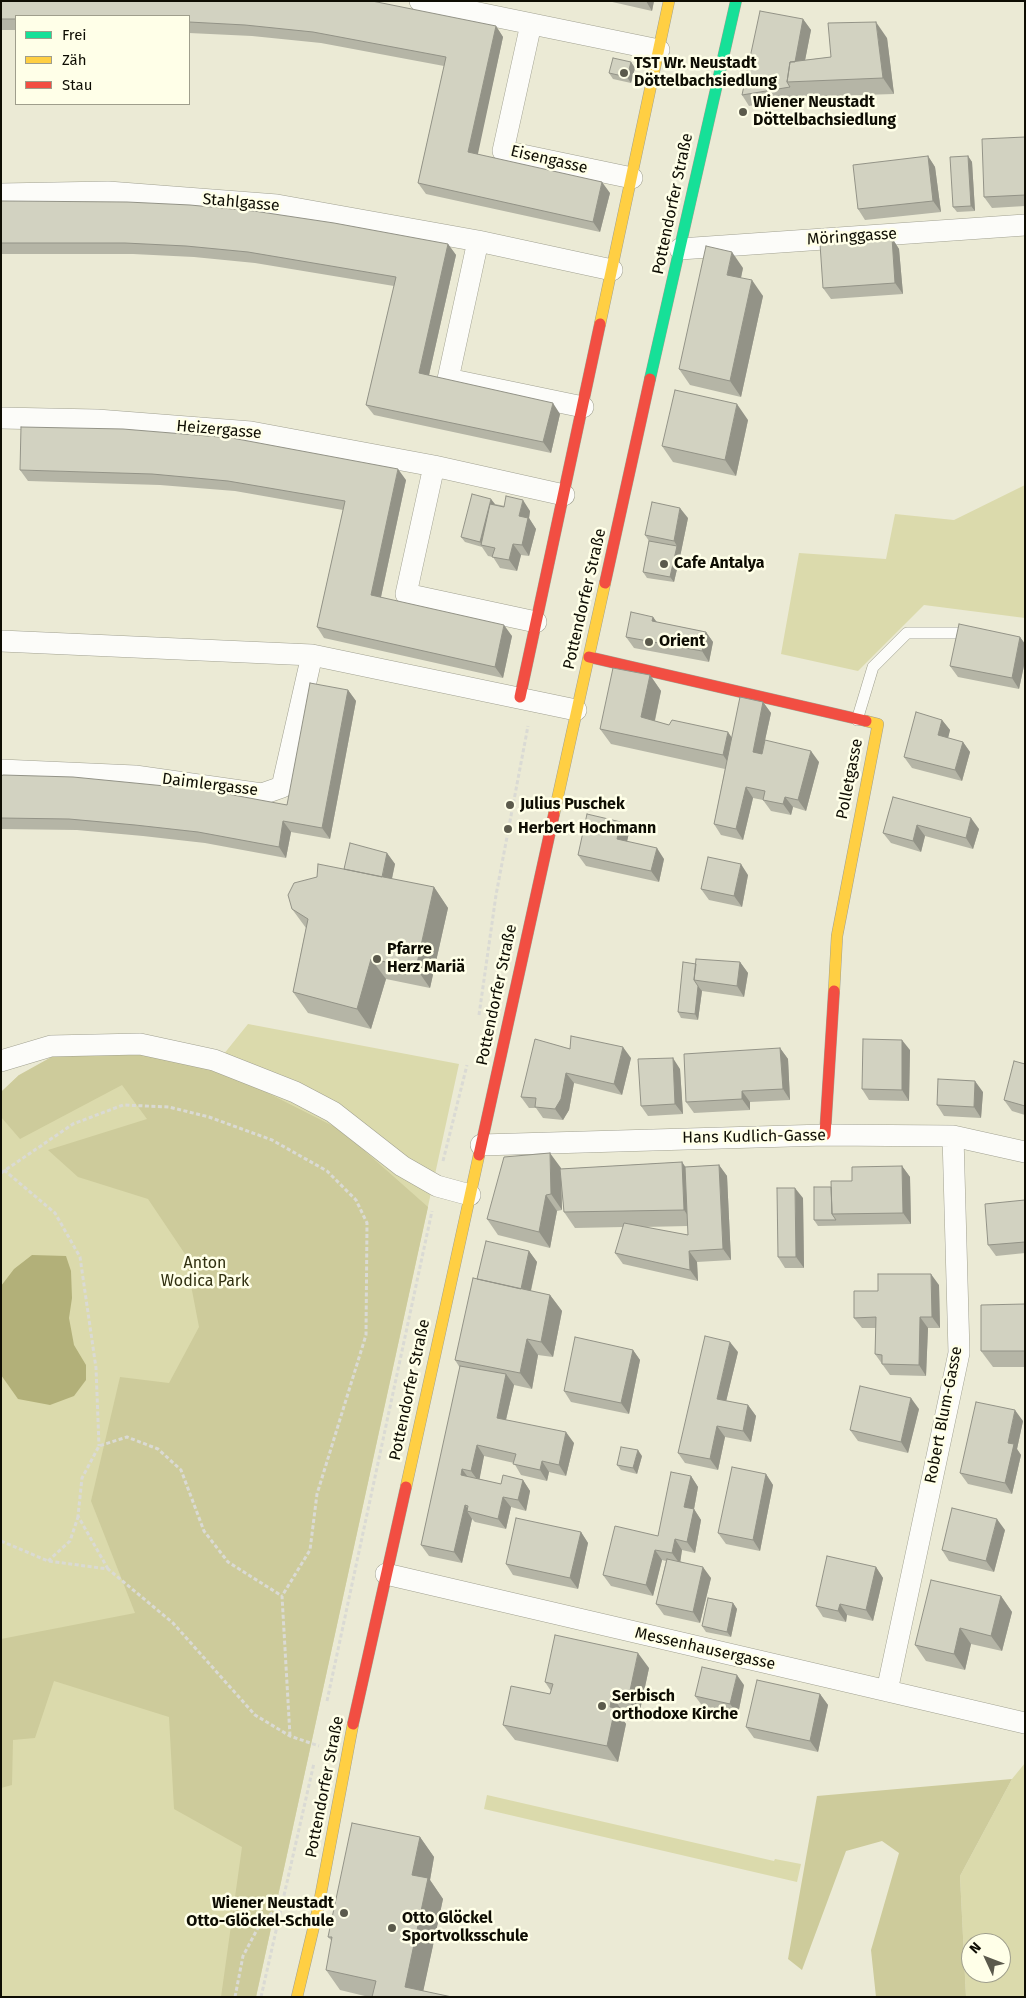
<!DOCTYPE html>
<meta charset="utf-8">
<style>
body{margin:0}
#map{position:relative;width:1026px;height:1998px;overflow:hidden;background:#ebead5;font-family:"Fira Sans",sans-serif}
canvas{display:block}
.frame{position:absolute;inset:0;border:2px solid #0e0d03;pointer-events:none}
.legend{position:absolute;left:15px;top:15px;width:175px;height:90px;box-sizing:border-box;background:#ffffe8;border:1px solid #9f9e8c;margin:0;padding:6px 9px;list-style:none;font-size:15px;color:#0e0d03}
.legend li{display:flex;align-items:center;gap:10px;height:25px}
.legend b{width:25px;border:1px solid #9f9e8c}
.north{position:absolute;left:961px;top:1933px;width:50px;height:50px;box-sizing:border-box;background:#ffffe8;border:1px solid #9f9e8c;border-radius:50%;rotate:313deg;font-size:14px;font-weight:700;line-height:20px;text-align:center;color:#0e0d03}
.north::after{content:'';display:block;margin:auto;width:18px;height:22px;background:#5b5a4c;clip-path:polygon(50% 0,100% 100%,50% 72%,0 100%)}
</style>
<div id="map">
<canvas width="1026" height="1998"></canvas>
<div class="frame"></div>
<ul class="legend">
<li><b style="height:6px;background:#16e098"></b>Frei</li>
<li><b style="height:6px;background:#ffcf43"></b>Zäh</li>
<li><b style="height:6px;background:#f24e42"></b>Stau</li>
</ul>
<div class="north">N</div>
</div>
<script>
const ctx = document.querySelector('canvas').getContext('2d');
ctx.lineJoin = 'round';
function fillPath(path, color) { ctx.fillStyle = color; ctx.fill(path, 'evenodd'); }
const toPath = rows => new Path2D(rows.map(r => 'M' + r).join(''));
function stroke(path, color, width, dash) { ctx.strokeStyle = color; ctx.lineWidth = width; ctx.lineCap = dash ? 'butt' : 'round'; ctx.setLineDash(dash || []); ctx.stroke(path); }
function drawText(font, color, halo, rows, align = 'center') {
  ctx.font = font + ' "Fira Sans",sans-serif'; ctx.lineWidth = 5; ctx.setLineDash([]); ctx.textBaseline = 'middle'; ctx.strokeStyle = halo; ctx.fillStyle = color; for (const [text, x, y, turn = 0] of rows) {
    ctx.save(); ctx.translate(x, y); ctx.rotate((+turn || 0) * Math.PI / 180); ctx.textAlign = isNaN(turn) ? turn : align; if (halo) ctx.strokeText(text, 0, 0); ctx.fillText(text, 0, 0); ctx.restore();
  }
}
const green = toPath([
 [1025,485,1025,618,924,605,858,671,781,654,799,553,886,559,895,514,954,520],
 [248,1024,459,1064,256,1997,1,1997,1,1092,19,1075,211,1070],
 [1025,1763,1025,1997,966,1997,960,1876,1012,1779],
 [971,1943,1001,1943,1001,1973,971,1973],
 [487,1795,774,1861,775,1859,801,1864,797,1882,484,1809]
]);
const forest = toPath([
 [139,1053,211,1070,248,1083,341,1130,428,1207,256,1997,221,1997,242,1847,174,1809,169,1717,54,1681,35,1738,13,1740,12,1785,1,1788,1,1639,135,1613,91,1501,120,1377,169,1383,199,1327,185,1254,148,1199,78,1177,48,1150,147,1119,122,1085,20,1139,1,1117,1,1092,19,1075,55,1055],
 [1012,1779,960,1876,966,1997,876,1997,871,1950,899,1853,882,1841,846,1851,802,1970,788,1959,817,1796]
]);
const water = toPath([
 [32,1255,66,1256,71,1271,72,1298,69,1318,74,1345,86,1365,86,1380,74,1396,50,1405,18,1399,1,1375,1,1286,14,1269]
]);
const path = toPath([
 [479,1015,496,895,528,726],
 [443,1161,467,1065],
 [4,1170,55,1213,80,1257,96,1368,99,1446],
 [1,1173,73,1124,123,1105,169,1107,209,1117,272,1140,327,1171,356,1200,367,1223,366,1335,317,1494,310,1550,282,1596,290,1736],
 [1,1541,48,1561,108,1569,173,1623,255,1715,290,1736,319,1746],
 [48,1561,70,1541,78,1517],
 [108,1569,78,1516,82,1478,99,1446,127,1437,158,1449,181,1470,204,1531,228,1562,282,1596],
 [327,1701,432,1211],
 [235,1997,243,1956,261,1922,282,1905],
 [261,1997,314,1763]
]);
const lane = toPath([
 [857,720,873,667,907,633,968,633]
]);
const street = toPath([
 [420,1,659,50],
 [531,24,503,151,632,178],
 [1,194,108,192,277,205,478,241,612,270],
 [478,241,448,379,583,407],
 [680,249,1025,225],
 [1,418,97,420,251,432,434,466,564,495],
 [434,466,406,594,536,622],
 [1,641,312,655,576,710],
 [1,770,135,776,262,794,282,787,312,655],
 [1,1061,51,1046,140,1044,214,1060,295,1092,333,1112,402,1166,437,1186,470,1195],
 [481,1145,825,1135,953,1136,1025,1152],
 [386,1574,1025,1723],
 [887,1691,959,1353,953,1136]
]);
const fast = toPath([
 [650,379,736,1]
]);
const slow = toPath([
 [600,324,669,1],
 [554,814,605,583],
 [834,991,837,936,878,724,866,721],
 [406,1487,479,1155],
 [297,1997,318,1909,353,1724]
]);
const jam = toPath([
 [605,583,650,379],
 [589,657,866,721],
 [520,697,600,324],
 [825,1135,834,991],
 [479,1155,554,814],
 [353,1724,406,1487]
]);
const wall = toPath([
 [1,1,496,26,503,37,477,154,610,193,600,232,426,194,418,183,444,66,321,43,252,36,189,33,189,16,16,16,16,30,1,30],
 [608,1,654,1,652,11],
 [803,19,811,30,805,60,831,57,887,38,894,94,798,97,749,106,742,95],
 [631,62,635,68,631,83,613,79,609,73],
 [1025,137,1025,206,992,208,984,197],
 [928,156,935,167,941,212,865,220,858,209],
 [968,156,972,162,975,211,957,212,953,207],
 [1,201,448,244,456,255,429,375,560,414,551,453,374,415,366,405,394,286,255,263,194,257,133,254,1,254],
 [892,238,899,249,903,294,831,299,823,288],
 [743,268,741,278,763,296,741,397,690,385,679,369],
 [748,420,736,476,673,462,662,446],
 [20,470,406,480,381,597,512,636,503,678,324,638,317,627,343,510,235,491,160,485,28,481],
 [495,504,530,511,529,518,536,529,529,556,521,555,517,571,500,568,493,557,488,556,482,547,465,542,461,537],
 [688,518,681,552,674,582,647,578,643,572,649,541,645,535],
 [653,617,657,622,706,632,713,642,709,662,634,648,626,637],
 [1020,637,1025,644,1025,661,1019,689,958,677,950,666],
 [650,675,661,691,655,721,669,725,732,737,763,702,771,713,765,740,819,762,806,811,793,807,791,815,771,811,763,800,753,798,743,840,721,835,714,824,725,769,611,744,600,729],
 [348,690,356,701,330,839,291,832,286,858,205,843,143,836,77,830,1,829,1,776,287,805],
 [942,720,950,730,948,738,963,742,970,752,962,781,912,768,904,757],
 [893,797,979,829,973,849,925,836,921,852,891,843,883,833],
 [629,833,627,841,664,859,659,882,586,866,578,855],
 [387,853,395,864,392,879,434,887,448,908,430,988,386,979,371,1029,308,1013,293,992,306,928,292,909,344,869],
 [748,875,742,907,709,900,701,889],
 [740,962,748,973,744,997,702,991,698,1020,681,1018,678,1012,696,964],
 [780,1048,788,1059,790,1100,750,1102,750,1110,694,1113,686,1102],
 [570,1049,631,1058,622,1095,574,1083,569,1110,563,1120,543,1118,536,1108,529,1108,521,1097],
 [910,1050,909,1101,869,1100,862,1089],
 [1025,1064,1025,1115,1012,1111,1004,1100],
 [680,1069,683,1114,648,1116,641,1106],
 [983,1092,981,1118,944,1116,937,1105],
 [682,1162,685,1167,719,1165,727,1176,731,1260,697,1262,698,1281,623,1264,615,1253,623,1227,575,1228,564,1212,561,1183,562,1210,557,1211,550,1248,498,1235,487,1219,561,1169],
 [688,1226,688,1235,643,1227],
 [902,1166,910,1177,911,1224,818,1226,814,1220,831,1187],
 [803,1198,804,1268,785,1268,778,1257],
 [1025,1200,1025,1253,996,1256,988,1245],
 [529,1251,537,1262,531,1291,550,1295,562,1311,553,1357,538,1355,532,1389,514,1385,506,1420,574,1443,566,1476,549,1472,547,1481,521,1475,514,1463,484,1456,479,1479,501,1484,523,1480,530,1491,526,1511,511,1507,506,1529,475,1522,472,1519,462,1563,429,1556,421,1545,460,1368,455,1360,477,1279],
 [939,1285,940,1328,928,1328,926,1376,890,1375,875,1354,876,1328,862,1328,854,1318,878,1291],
 [1025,1304,1025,1367,993,1367,981,1351],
 [633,1350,640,1360,629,1414,571,1402,564,1391],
 [738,1352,726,1401,748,1405,756,1416,751,1442,725,1437,718,1470,685,1463,678,1453],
 [919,1409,908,1453,858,1441,850,1430],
 [1023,1421,1017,1449,1021,1455,1012,1494,968,1484,960,1473],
 [642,1456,637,1474,621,1470,617,1465],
 [766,1474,773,1485,760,1551,726,1544,718,1533],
 [691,1476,698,1487,694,1509,701,1520,695,1553,682,1550,680,1561,711,1578,700,1623,664,1615,656,1604,666,1561,662,1560,653,1596,611,1586,603,1575,658,1536],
 [1005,1530,994,1572,949,1561,942,1550],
 [581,1532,588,1543,578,1589,513,1575,506,1564],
 [876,1567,883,1578,873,1621,847,1615,846,1622,823,1617,816,1606],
 [1001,1596,1012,1612,1002,1651,971,1644,965,1670,926,1661,915,1645],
 [733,1603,737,1609,731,1637,706,1632,702,1626],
 [649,1668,639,1715,623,1712,622,1718,626,1724,618,1762,515,1740,503,1725,550,1694,551,1691,545,1682],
 [744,1685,738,1714,703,1707,695,1696],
 [820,1694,828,1705,818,1752,754,1738,746,1727],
 [420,1837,434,1857,430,1880,443,1899,423,1991,452,1997,369,1997,340,1990,326,1970,332,1941,328,1937]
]);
const shadedWall = toPath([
 [646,1,654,1,652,11],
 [803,19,811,30,801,81,791,81],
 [876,22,887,38,894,94,883,78],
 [496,26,503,37,476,163,468,152],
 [631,62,635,68,631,83,627,77],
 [928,156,935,167,941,212,933,201],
 [968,156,972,162,975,211,971,206],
 [602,182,610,193,600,232,593,222],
 [892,238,899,249,903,294,895,283],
 [448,244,456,255,427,384,419,373],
 [732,252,743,268,738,291,727,275],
 [752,280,763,296,741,397,730,381],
 [553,403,560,414,551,453,543,442],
 [737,404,748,420,736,476,725,460],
 [398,469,406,480,379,606,371,595],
 [491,499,495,504,484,546,483,546,480,542],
 [523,500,530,511,529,518,536,529,529,556,522,545,519,516],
 [680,508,688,518,681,552,674,582,670,577,677,546,674,541],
 [513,544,521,555,517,571,509,560],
 [653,617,660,627,652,621],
 [504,625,512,636,503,678,495,667],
 [706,632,713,642,709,662,702,651],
 [1020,637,1025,644,1025,661,1019,689,1012,678],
 [650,675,661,691,652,733,641,717],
 [348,690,356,701,330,839,322,828],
 [763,702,771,713,760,763,753,752],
 [942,720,950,730,946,746,938,735],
 [728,732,739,748,734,771,723,755],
 [963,742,970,752,962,781,955,770],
 [811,751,819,762,806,811,798,800],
 [746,787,753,798,743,840,736,829],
 [785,797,793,807,791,815,783,804],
 [971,818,979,829,973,849,966,838],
 [283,821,291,832,286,858,279,847],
 [621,822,629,833,625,850,617,839],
 [917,825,925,836,921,852,913,841],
 [657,848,664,859,659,882,651,871],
 [387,853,395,864,388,896,381,885],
 [741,864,748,875,742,907,734,896],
 [434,887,448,908,430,988,416,968],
 [371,959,386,979,371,1029,357,1009],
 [740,962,748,973,744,997,737,986],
 [698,986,702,991,698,1020,695,1014],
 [902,1040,910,1050,909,1101,902,1090],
 [623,1047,631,1058,622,1095,614,1084],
 [780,1048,788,1059,790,1100,783,1089],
 [673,1058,680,1069,683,1114,675,1104],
 [566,1073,574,1083,569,1110,563,1120,555,1109],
 [975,1081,983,1092,981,1118,974,1107],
 [742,1091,750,1102,750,1110,742,1099],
 [550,1153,561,1168,562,1210,551,1194],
 [682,1162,693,1178,695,1226,684,1210],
 [719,1165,727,1176,731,1260,723,1249],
 [902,1166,910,1177,911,1224,903,1213],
 [795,1188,803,1198,804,1268,796,1257],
 [546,1195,557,1211,550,1248,539,1232],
 [529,1251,537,1262,528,1303,520,1293],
 [689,1251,697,1262,698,1281,690,1270],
 [931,1274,939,1285,940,1328,932,1317],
 [550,1295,562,1311,553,1357,541,1342],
 [920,1317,928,1328,926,1376,919,1365],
 [527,1339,538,1355,532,1389,520,1373],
 [730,1342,738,1352,724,1410,717,1399],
 [633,1350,640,1360,629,1414,621,1403],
 [506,1374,514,1385,504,1428,497,1418],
 [911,1398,919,1409,908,1453,901,1442],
 [748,1405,756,1416,751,1442,743,1431],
 [1015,1410,1023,1421,1017,1449,1021,1455,1012,1494,1005,1483,1008,1443],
 [717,1426,725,1437,718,1470,710,1459],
 [566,1432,574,1443,566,1476,559,1465],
 [477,1445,484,1456,479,1482,471,1471],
 [638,1450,642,1456,637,1474,633,1468],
 [542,1461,549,1472,547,1481,540,1470],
 [462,1469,470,1480,461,1475],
 [766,1474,773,1485,760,1551,753,1540],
 [691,1476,698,1487,694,1509,701,1520,695,1553,687,1542,684,1507],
 [523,1480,530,1491,526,1511,518,1500],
 [503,1497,511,1507,506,1529,498,1519],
 [465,1505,470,1512,467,1511,472,1519,462,1563,454,1552],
 [997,1519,1005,1530,994,1572,986,1561],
 [581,1532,588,1543,578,1589,570,1578],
 [675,1539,682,1550,680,1564,672,1553],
 [655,1550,662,1560,653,1596,646,1585],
 [703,1567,711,1578,700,1623,693,1612],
 [876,1567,883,1578,873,1621,866,1610],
 [1001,1596,1012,1612,1002,1651,991,1636],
 [733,1603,737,1609,731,1637,727,1632],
 [840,1604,847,1615,846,1622,838,1611],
 [960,1628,971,1644,965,1670,954,1654],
 [638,1653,649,1668,639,1715,628,1700],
 [737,1675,744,1685,738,1714,730,1704],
 [820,1694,828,1705,818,1752,810,1741],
 [612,1696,623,1712,622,1718,626,1724,618,1762,607,1746,610,1707],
 [420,1837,434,1857,430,1880,443,1899,422,1997,405,1987,412,1875]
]);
const building = toPath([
 [1,1,372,1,496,26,468,152,602,182,593,222,418,183,446,57,313,32,245,25,189,22,189,16,16,16,16,19,1,19,1,1],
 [760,11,803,19,795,62,790,62,787,82,790,87,742,95,760,11],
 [876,22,883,78,787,82,790,62,831,57,828,23,876,22],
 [613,58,631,62,627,77,609,73,613,58],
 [1025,137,1025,195,984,197,982,139,1025,137],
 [928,156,933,201,858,209,853,165,928,156],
 [968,156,971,206,953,207,950,157,968,156],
 [1,201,127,202,190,205,254,211,334,223,448,244,419,373,553,403,543,442,366,405,396,277,248,252,186,246,125,243,1,243,1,201],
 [892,238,895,283,823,288,820,244,892,238],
 [706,246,732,252,727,275,752,280,730,381,679,369,706,246],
 [675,390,737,404,725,460,662,446,675,390],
 [21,427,123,429,232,438,398,469,371,595,504,625,495,667,317,627,345,501,228,481,152,474,20,470,21,427],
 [472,494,491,499,480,542,461,537,472,494],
 [506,496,523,500,519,516,528,518,522,545,513,544,509,560,492,557,495,548,481,545,490,504,504,507,506,496],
 [652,502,680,508,674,541,645,535,652,502],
 [649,541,677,546,670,577,643,572,649,541],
 [631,612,653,617,652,621,706,632,702,651,626,637,631,612],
 [959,624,1020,637,1012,678,950,666,959,624],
 [613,668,650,675,641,717,669,725,672,720,728,732,723,755,600,729,613,668],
 [310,683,348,690,322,828,283,821,279,847,198,832,135,825,69,819,1,818,1,776,3,775,73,777,206,790,287,805,310,683],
 [740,697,763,702,753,752,762,754,765,740,811,751,798,800,785,797,783,804,763,800,765,791,746,787,736,829,714,824,740,697],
 [916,712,942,720,938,735,963,742,955,770,904,757,916,712],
 [893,797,971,818,966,838,917,825,913,841,883,833,893,797],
 [587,814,621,822,617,839,657,848,651,871,578,855,587,814],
 [350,843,387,853,382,877,344,869,350,843],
 [708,857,741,864,734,896,701,889,708,857],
 [318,864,434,887,416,968,371,959,357,1009,293,992,308,919,292,909,288,895,294,883,317,877,318,864],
 [696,959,740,962,737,986,694,980,696,959],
 [683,962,696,964,694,980,698,986,695,1014,678,1012,683,962],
 [571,1036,623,1047,614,1084,566,1073,561,1099,555,1109,535,1107,536,1098,521,1097,535,1039,570,1049,571,1036],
 [863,1039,902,1040,902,1090,862,1089,863,1039],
 [780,1048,783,1089,742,1091,742,1099,686,1102,684,1054,780,1048],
 [673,1058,675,1104,641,1106,638,1059,673,1058],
 [1014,1061,1025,1064,1025,1106,1004,1100,1014,1061],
 [938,1079,975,1081,974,1107,937,1105,938,1079],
 [550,1153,551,1194,546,1195,539,1232,487,1219,504,1157,550,1153],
 [682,1162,684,1210,564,1212,560,1169,682,1162],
 [719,1165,723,1249,689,1251,690,1270,615,1253,624,1223,688,1235,685,1167,719,1165],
 [902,1166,903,1213,832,1214,831,1181,852,1181,852,1167,902,1166],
 [814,1187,831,1187,832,1214,836,1220,814,1220,814,1187],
 [777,1188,795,1188,796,1257,778,1257,777,1188],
 [1025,1200,1025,1242,988,1245,985,1204,1025,1200],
 [486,1241,529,1251,521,1289,477,1279,486,1241],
 [878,1274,931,1274,932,1317,920,1317,919,1365,882,1364,882,1355,875,1354,876,1317,854,1318,854,1291,878,1291,878,1274],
 [473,1278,550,1295,541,1342,527,1339,520,1373,455,1360,473,1278],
 [1025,1304,1025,1351,981,1351,981,1305,1025,1304],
 [705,1336,730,1342,717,1399,748,1405,743,1431,717,1426,710,1459,678,1453,705,1336],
 [575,1337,633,1350,621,1403,564,1391,575,1337],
 [460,1366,506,1374,497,1418,566,1432,559,1465,542,1461,540,1470,513,1464,516,1454,477,1445,471,1471,462,1469,461,1475,501,1484,503,1475,523,1480,518,1500,503,1497,498,1519,467,1511,468,1506,465,1505,454,1552,421,1545,460,1366],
 [860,1386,911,1398,901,1442,850,1430,860,1386],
 [976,1402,1015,1410,1008,1443,1014,1444,1005,1483,960,1473,976,1402],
 [621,1447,638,1450,633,1468,617,1465,621,1447],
 [732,1467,766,1474,753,1540,718,1533,732,1467],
 [671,1472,691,1476,684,1507,694,1509,687,1542,675,1539,672,1553,655,1550,646,1585,603,1575,615,1526,658,1536,671,1472],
 [952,1508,997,1519,986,1561,942,1550,952,1508],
 [516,1518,581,1532,570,1578,506,1564,516,1518],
 [827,1556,876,1567,866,1610,840,1604,838,1611,816,1606,827,1556],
 [667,1559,703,1567,693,1612,656,1604,667,1559],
 [931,1580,1001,1596,991,1636,960,1628,954,1654,915,1645,931,1580],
 [708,1598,733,1603,727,1632,702,1626,708,1598],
 [555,1635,638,1653,628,1700,612,1696,610,1707,615,1708,607,1746,503,1725,511,1686,550,1694,553,1684,545,1682,555,1635],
 [702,1667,737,1675,730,1704,695,1696,702,1667],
 [757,1680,820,1694,810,1741,746,1727,757,1680],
 [352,1823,420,1837,412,1875,428,1878,405,1987,452,1997,372,1997,376,1981,326,1970,332,1937,328,1937,352,1823]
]);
const markers = [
 [624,73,5,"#5b5a4c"],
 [743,112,5,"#5b5a4c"],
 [664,564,5,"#5b5a4c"],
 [649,642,5,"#5b5a4c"],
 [510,805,5,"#5b5a4c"],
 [508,829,5,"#5b5a4c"],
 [377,959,5,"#5b5a4c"],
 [602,1706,5,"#5b5a4c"],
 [344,1913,5,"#5b5a4c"],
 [392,1928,5,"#5b5a4c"]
];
const poiNames = [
 ["TST Wr. Neustadt",634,64],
 ["Döttelbachsiedlung",634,82],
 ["Wiener Neustadt",753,103],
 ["Döttelbachsiedlung",753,121],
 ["Cafe Antalya",674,564],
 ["Orient",659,642],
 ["Julius Puschek",520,805],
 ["Herbert Hochmann",518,829],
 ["Pfarre",387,950],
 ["Herz Mariä",387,968],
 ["Serbisch",612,1697],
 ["orthodoxe Kirche",612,1715],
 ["Wiener Neustadt",334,1904,"right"],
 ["Otto-Glöckel-Schule",334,1922,"right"],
 ["Otto Glöckel",402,1919],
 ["Sportvolksschule",402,1937]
];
const streetNames = [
 ["Eisengasse",549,160,13],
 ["Stahlgasse",241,203,5],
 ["Pottendorfer Straße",673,204,-78],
 ["Möringgasse",852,237,-4],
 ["Heizergasse",219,430,5],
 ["Pottendorfer Straße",585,599,-77],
 ["Polletgasse",850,779,-79],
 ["Daimlergasse",210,785,7],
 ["Pottendorfer Straße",497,995,-78],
 ["Hans Kudlich-Gasse",754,1137,-1],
 ["Pottendorfer Straße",410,1390,-78],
 ["Robert Blum-Gasse",944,1415,-79],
 ["Messenhausergasse",705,1649,13],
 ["Pottendorfer Straße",325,1787,-79]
];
const parkNames = [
 ["Anton",205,1264],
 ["Wodica Park",205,1282]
];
fillPath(green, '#dbdaac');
fillPath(forest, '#cdcb9b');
fillPath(water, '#b2b079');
stroke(lane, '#a1a191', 12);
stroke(street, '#a1a191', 22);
stroke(fast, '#a1a191', 12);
stroke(slow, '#a1a191', 12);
stroke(jam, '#a1a191', 12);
stroke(path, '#dadad4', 3, [4, 2.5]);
stroke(lane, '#fcfcf9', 11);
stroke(street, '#fcfcf9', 21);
stroke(fast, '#16e098', 11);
stroke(slow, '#ffcf43', 11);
stroke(jam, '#f24e42', 11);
fillPath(wall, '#b5b5a6');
fillPath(shadedWall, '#939387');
fillPath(building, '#d2d2c1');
stroke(building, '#939387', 1);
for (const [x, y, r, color] of markers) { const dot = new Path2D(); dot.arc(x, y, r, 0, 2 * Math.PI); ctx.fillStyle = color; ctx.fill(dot); stroke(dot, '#ffffe8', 2); }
drawText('bold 16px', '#0e0d03', '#ffffe8', poiNames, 'left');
drawText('16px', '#0e0d03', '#ffffe8', streetNames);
drawText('16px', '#302f10', '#ffffe8', parkNames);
</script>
